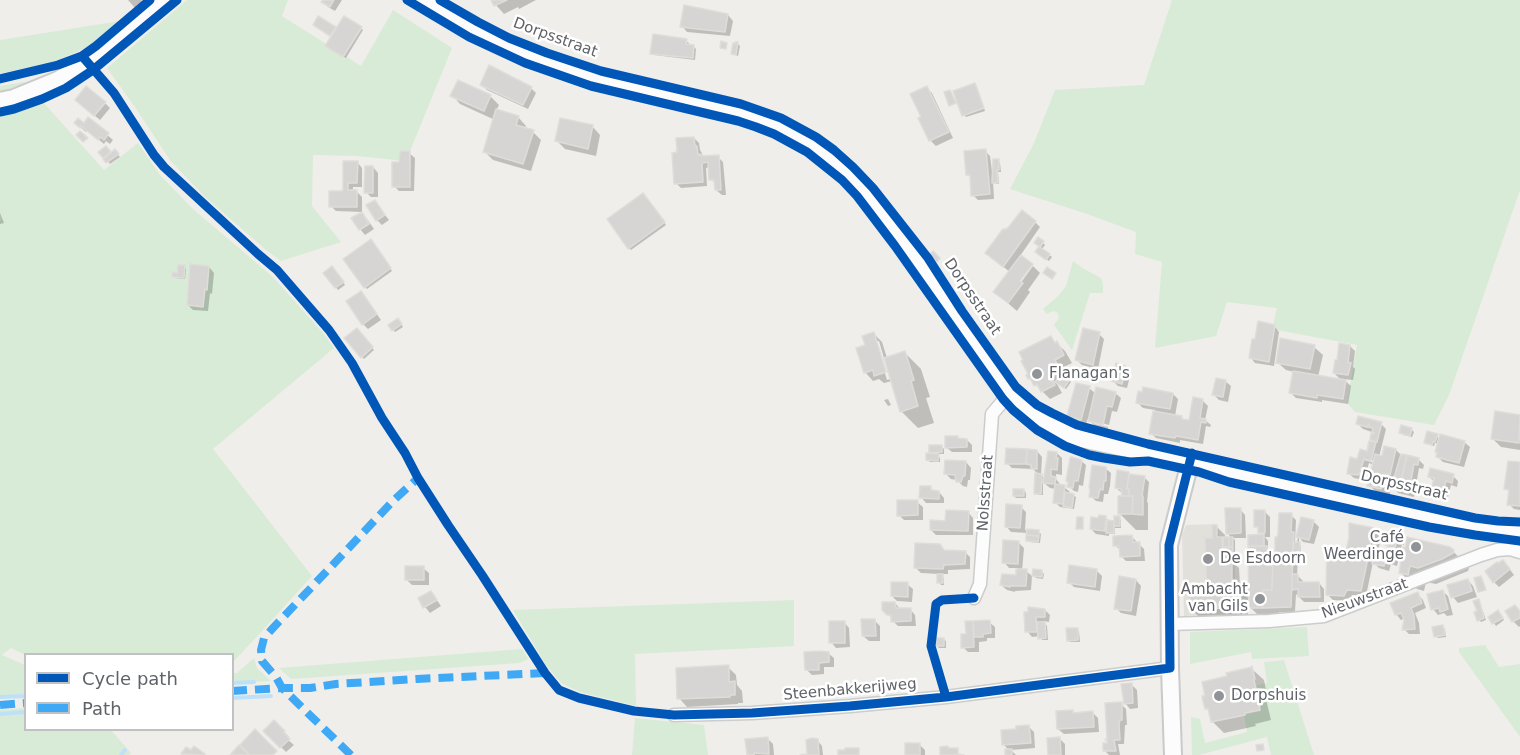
<!DOCTYPE html>
<meta charset="utf-8">
<style>
body{margin:0}
#map{position:relative;width:1520px;height:755px;overflow:hidden;background:#efeeea;font-family:"DejaVu Sans",sans-serif}
canvas{display:block}
.legend{position:absolute;left:24px;top:653px;width:210px;height:78px;box-sizing:border-box;background:#fff;border:2px solid #bfc1c3;margin:0;padding:8px 10px;list-style:none;font-size:18px;color:#5f6368}
.legend li{display:flex;align-items:center;gap:12px;height:30px}
.legend b{width:30px;border:2px solid #bfc1c3}
</style>
<div id="map">
<canvas width="1520" height="755"></canvas>
<ul class="legend">
<li><b style="height:8px;background:#0057b8"></b>Cycle path</li>
<li><b style="height:8px;background:#3fa9f5"></b>Path</li>
</ul>
</div>
<script>
const ctx = document.querySelector('canvas').getContext('2d');
ctx.lineJoin = 'round';
function fillPath(path, color) { ctx.fillStyle = color; ctx.fill(path, 'evenodd'); }
const toPath = rows => new Path2D(rows.map(r => 'M' + r).join(''));
function stroke(path, color, width, dash) { ctx.strokeStyle = color; ctx.lineWidth = width; ctx.lineCap = dash ? 'butt' : 'round'; ctx.setLineDash(dash || []); ctx.stroke(path); }
function drawText(font, color, halo, rows, align = 'center') {
  ctx.font = font + ' "DejaVu Sans",sans-serif'; ctx.lineWidth = 5; ctx.setLineDash([]); ctx.textBaseline = 'middle'; ctx.strokeStyle = halo; ctx.fillStyle = color; for (const [text, x, y, turn = 0] of rows) {
    ctx.save(); ctx.translate(x, y); ctx.rotate((+turn || 0) * Math.PI / 180); ctx.textAlign = isNaN(turn) ? turn : align; if (halo) ctx.strokeText(text, 0, 0); ctx.fillText(text, 0, 0); ctx.restore();
  }
}
const education = toPath([
 [1217,524,1219,536,1234,537,1235,582,1246,582,1247,613,1184,616,1182,535,1186,525]
]);
const green = toPath([
 [187,0,288,0,282,16,361,66,393,10,452,48,406,161,357,156,313,155,312,206,341,242,281,261,265,249,205,197,170,160,135,107,107,68],
 [1172,0,1520,0,1520,190,1449,395,1434,425,1355,412,1347,403,1357,345,1272,329,1277,308,1227,302,1216,336,1155,348,1162,262,1135,254,1136,232,1087,214,1010,189,1034,143,1055,90,1144,85],
 [120,21,94,43,79,51,56,61,0,74,0,40],
 [37,80,9,91,0,93,0,86],
 [43,102,104,170,138,143,160,175,193,209,273,277,324,334,334,348,213,449,312,576,263,630,233,662,232,654,25,655,11,648,2,655,25,665,25,696,0,698,0,220,2,220,0,216,0,115,15,112],
 [1073,261,1084,269,1101,278,1103,285,1103,293,1090,293,1072,350,1054,325,1059,318,1058,314,1056,312,1053,311,1047,314,1043,309,1059,295,1066,286],
 [794,600,794,646,635,654,636,706,580,692,561,683,546,665,513,610],
 [1307,627,1309,656,1252,659,1251,652,1190,664,1190,632],
 [1485,645,1499,667,1520,664,1520,737,1459,652,1459,648],
 [522,649,528,659,519,663,291,679,279,668],
 [254,658,257,668,271,681,233,683,233,673,237,673],
 [1284,660,1314,755,1271,755,1267,737,1199,755,1192,755,1191,717,1200,719,1205,743,1247,732,1244,715,1261,711,1257,685,1267,683,1264,662],
 [25,708,26,730,111,730,131,753,129,755,0,755,0,710],
 [635,718,704,725,708,755,632,755]
]);
const shadow = toPath([
 [128,0,141,0,143,2,135,8],
 [322,0,342,0,335,11,328,7],
 [493,0,536,0,519,9,518,7,504,14,496,5],
 [728,15,733,21,730,36,687,32,682,26],
 [317,27,335,28,337,30,361,28,363,30,346,58,330,48,333,37],
 [686,41,689,43,688,46,694,47,696,49,695,60,654,55,652,53],
 [738,44,740,46,738,56,733,54,735,45],
 [459,82,491,97,499,105,496,111,518,117,526,126,525,129,533,132,541,140,531,171,493,160,485,152,495,120,460,104,452,95],
 [482,85,531,88,536,93,528,109,487,90],
 [974,85,977,87,985,111,966,117,964,115],
 [927,88,932,93,953,138,936,146,930,140,923,117],
 [105,103,110,108,100,120,82,105],
 [89,119,113,140,110,144,106,141,104,144,87,130,86,132,76,123,84,125],
 [592,126,600,135,596,156,565,149,557,141],
 [694,138,699,143,700,150,702,153,703,158,718,157,723,162,726,195,722,195,716,190,716,184,711,179,710,167,706,168,707,186,681,188,676,183,679,154],
 [106,148,112,154,115,151,120,157,110,164,100,152],
 [985,151,990,156,992,171,994,171,998,161,1000,163,1001,172,998,172,999,184,996,184,993,181,994,199,978,200,973,195,971,178,967,174],
 [409,153,415,158,414,191,399,191,394,186,401,163],
 [357,162,362,168,362,187,353,187,353,191,356,191,362,197,362,212,336,211,331,206,342,193],
 [373,167,378,173,378,197,371,197,366,192],
 [645,197,666,225,631,250,629,248],
 [374,201,389,220,382,225,377,220],
 [0,213,4,223,0,224],
 [362,213,367,219,374,229,365,235,360,229],
 [1035,222,1040,227,1020,256,1030,264,1014,286,1017,288,1033,266,1040,273,1028,290,1030,292,1017,311,995,292,1010,272,992,258],
 [372,243,392,271,367,289,365,287],
 [1043,243,1045,245,1042,249,1052,257,1049,261,1037,252,1041,247,1038,245],
 [184,267,186,269,185,279,175,278,173,276,179,274],
 [209,267,214,273,212,294,210,293,208,311,193,310,188,305],
 [334,270,345,285,338,290,325,273],
 [366,298,381,320,368,329,363,324],
 [400,322,403,327,395,332,390,326],
 [1274,326,1279,332,1274,366,1255,363,1250,357,1256,341],
 [357,330,374,350,364,359,346,339],
 [874,334,882,342,887,358,905,353,921,369,930,397,926,398,934,423,918,428,901,411,892,381,884,383,879,379,873,381,865,372,866,346],
 [875,341,879,341,890,379,887,380],
 [1099,334,1104,339,1098,369,1082,365,1077,360],
 [1051,338,1065,351,1072,363,1062,368,1068,379,1071,382,1066,389,1056,382,1062,393,1050,399,1029,378],
 [1350,346,1355,351,1353,367,1355,369,1353,380,1343,379,1351,386,1348,404,1322,400,1322,402,1296,398,1291,393,1294,372,1286,370,1277,362,1314,347,1323,355,1318,377,1342,381,1334,373],
 [1125,367,1131,372,1127,388,1118,386,1113,381],
 [1225,381,1231,386,1228,402,1219,400,1214,395],
 [1089,388,1096,394,1115,393,1121,398,1117,412,1112,411,1109,425,1094,421,1094,424,1108,427,1108,429,1095,426,1088,419,1086,424,1074,421,1069,415],
 [1173,394,1178,399,1175,416,1181,418,1185,421,1190,422,1203,401,1208,406,1205,420,1211,425,1210,427,1206,426,1203,444,1180,440,1180,443,1156,438,1151,433,1155,410,1143,408,1138,403],
 [888,399,891,405,888,406,884,400],
 [1496,413,1520,416,1520,450,1501,447,1493,439],
 [1358,424,1381,424,1386,429,1379,457,1383,458,1396,450,1402,456,1418,459,1424,465,1423,469,1419,468,1414,497,1398,493,1392,486,1389,496,1377,493,1369,485,1374,465,1369,463,1364,480,1354,478,1348,473,1368,452,1370,443,1376,444,1371,439,1375,433,1363,429],
 [1364,457,1379,462,1378,464,1364,460],
 [1412,430,1414,432,1412,437,1403,435,1401,433],
 [1437,436,1440,439,1464,442,1470,447,1464,467,1443,462,1438,457,1439,444,1435,443,1434,446,1427,444,1425,442],
 [957,437,960,440,967,440,972,445,972,452,952,452,946,447],
 [942,447,944,449,944,454,936,454,940,458,940,462,930,462,927,460,934,455,931,452],
 [1037,451,1042,457,1041,475,1045,479,1057,453,1062,458,1062,475,1056,474,1056,479,1060,484,1060,486,1064,487,1070,492,1069,495,1073,495,1076,497,1074,509,1060,507,1055,502,1056,489,1050,488,1043,482,1043,495,1038,495,1036,493,1039,475,1033,469,1012,468,1007,463],
 [1080,460,1086,465,1083,486,1079,485,1078,492,1074,491,1069,486],
 [966,462,971,468,970,480,968,480,967,487,963,486,957,480,951,479,946,474],
 [1520,464,1520,510,1514,509,1509,504,1510,492,1506,488],
 [1105,468,1111,473,1110,486,1108,494,1104,494,1103,502,1096,501,1091,496],
 [1128,473,1131,476,1144,477,1149,482,1147,502,1148,503,1148,530,1136,530,1120,514,1123,497,1122,493,1116,488],
 [1453,476,1458,481,1457,487,1451,485,1447,501,1437,498,1432,493,1435,482,1429,477],
 [930,488,935,492,939,492,944,498,944,503,926,503,921,497],
 [1024,490,1026,493,1026,498,1016,498,1014,496],
 [917,502,923,507,923,520,904,520,899,515],
 [1021,507,1026,512,1025,530,1038,532,1041,534,1040,543,1029,542,1027,540,1028,533,1011,532,1006,526],
 [1240,509,1245,515,1246,538,1232,538,1235,540,1235,555,1230,556,1230,559,1239,568,1240,585,1250,595,1263,536,1256,526,1265,512,1270,517,1270,537,1265,537,1268,541,1268,549,1274,554,1276,554,1291,515,1296,520,1295,542,1297,542,1302,519,1313,521,1319,527,1314,544,1303,542,1299,537,1299,543,1301,546,1301,554,1304,556,1303,559,1298,559,1297,575,1303,581,1303,583,1319,583,1324,589,1324,602,1304,602,1296,594,1295,612,1279,612,1279,624,1267,624,1248,605,1248,616,1199,617,1191,608,1208,597,1213,539,1216,526,1225,535,1225,538,1232,538,1227,533],
 [968,512,973,518,973,535,936,535,931,530],
 [1105,517,1110,522,1115,522,1119,518,1121,520,1121,528,1115,528,1115,537,1132,537,1144,549,1145,561,1126,561,1121,556,1121,551,1115,545,1115,534,1109,534,1109,536,1096,534,1091,529,1099,519],
 [1373,530,1381,538,1378,552,1388,554,1389,548,1385,544,1399,536,1404,541,1404,545,1402,544,1397,566,1391,564,1389,571,1379,568,1373,562,1366,596,1352,595,1349,601,1333,600,1328,595,1353,556,1348,551],
 [1019,543,1024,548,1022,571,1026,571,1032,576,1031,590,1015,591,1015,592,1007,590,1001,585,1017,577,1018,568,1009,568,1004,562],
 [1450,548,1469,568,1468,571,1436,584,1426,582,1424,591,1417,589,1400,572,1404,549],
 [945,551,965,552,970,557,970,569,948,570,948,574,940,574,944,578,944,585,941,585,939,582,939,574,921,573,916,568],
 [1508,567,1514,575,1499,587,1494,582],
 [423,568,429,573,429,585,412,585,407,580],
 [1041,571,1044,574,1043,579,1036,578,1034,576],
 [1097,571,1102,576,1100,591,1074,587,1069,582],
 [1136,580,1141,586,1136,616,1121,613,1116,608],
 [1468,580,1473,586,1477,597,1458,603,1453,597],
 [907,584,913,589,912,602,897,601,892,596],
 [1442,591,1448,596,1453,615,1447,616,1444,613,1438,615,1433,609],
 [431,592,441,606,430,613,425,607,420,599],
 [1418,594,1423,600,1426,608,1415,613,1419,623,1420,634,1409,634,1404,629,1405,618,1401,620,1396,614],
 [1478,601,1480,603,1486,620,1481,622,1479,620],
 [895,603,901,610,910,609,915,615,916,626,898,626,893,621,893,619,883,610],
 [1045,610,1050,615,1049,622,1043,621,1047,626,1048,640,1042,640,1040,636,1032,637,1027,631,1029,613],
 [1507,611,1520,611,1520,626,1519,627,1513,621],
 [1500,614,1504,620,1496,626,1490,617],
 [874,620,880,626,880,641,869,641,863,636],
 [844,622,849,628,850,647,836,648,831,642],
 [989,622,995,627,995,638,987,638,987,641,979,642,979,652,968,652,963,647,967,635,967,623],
 [1443,627,1445,629,1446,637,1438,638,1436,636],
 [1077,629,1079,632,1080,642,1070,642,1068,640],
 [943,639,946,641,946,648,939,648,937,646],
 [828,653,834,658,834,667,824,667,824,674,812,675,806,669],
 [728,667,736,675,737,685,742,691,743,703,738,703,738,704,687,707,679,698],
 [1252,669,1264,680,1266,690,1264,691,1271,720,1255,724,1256,726,1224,733,1213,722,1211,713,1206,708,1207,697],
 [1132,685,1137,690,1138,708,1130,709,1125,703],
 [1121,704,1126,709,1127,725,1125,725,1124,744,1118,744,1120,755,1109,755,1105,751,1108,744],
 [1073,711,1075,714,1093,713,1098,718,1099,732,1064,734,1058,729],
 [274,722,289,737,287,739,294,745,286,752,265,731],
 [1029,727,1034,732,1035,748,1011,750,1016,755,1007,755,1009,750,1004,745],
 [768,739,773,744,774,755,748,755],
 [1060,739,1065,744,1065,755,1050,755],
 [817,740,822,746,823,755,807,755],
 [920,745,925,750,925,755,907,755]
]);
const stream = toPath([
 [232,683,254,682],
 [0,697,26,696],
 [232,698,271,696],
 [0,714,26,712],
 [121,755,125,750]
]);
const building = toPath([
 [323,0,334,0,330,7,321,2,323,0],
 [491,0,507,0,494,6,491,0],
 [684,5,728,14,725,32,680,27,684,5],
 [318,16,336,27,330,36,313,25,318,16],
 [344,16,362,27,343,57,325,46,344,16],
 [653,34,687,39,686,44,694,45,693,58,650,54,653,34],
 [721,41,727,43,726,49,720,48,721,41],
 [735,42,738,42,736,55,731,54,733,43,735,44,735,42],
 [489,65,532,87,523,105,480,85,489,65],
 [458,80,491,95,484,111,450,96,458,80],
 [975,83,984,108,962,116,953,91,975,83],
 [86,86,106,102,94,116,75,100,86,86],
 [927,86,949,132,929,141,918,118,921,117,910,94,927,86],
 [950,90,956,103,949,106,944,92,950,90],
 [496,109,519,116,516,125,534,130,523,164,483,152,496,109],
 [88,117,109,133,104,140,100,137,98,140,81,126,80,128,74,123,78,118,84,123,88,117],
 [560,118,593,125,588,149,555,141,560,118],
 [80,131,88,138,83,142,76,135,80,131],
 [694,137,695,146,697,146,698,155,701,154,701,156,719,155,721,190,715,190,714,180,709,180,708,162,702,163,703,182,674,184,672,153,677,152,676,138,694,137],
 [106,146,111,152,103,158,98,152,106,146],
 [115,149,119,154,106,163,103,159,115,149],
 [986,149,990,194,971,196,970,175,966,175,964,151,986,149],
 [400,151,410,151,410,187,392,187,392,162,399,162,400,151],
 [993,159,999,159,999,170,997,170,998,183,992,183,993,159],
 [343,161,358,161,357,183,348,183,348,190,357,190,357,207,329,207,329,191,342,191,343,190,343,161],
 [365,166,373,166,373,193,364,193,365,166],
 [643,193,665,222,628,249,607,219,643,193],
 [375,200,385,215,376,221,366,205,375,200],
 [1022,210,1036,221,1003,267,985,253,1003,229,1005,230,1006,228,1007,229,1022,210],
 [362,212,369,224,359,230,351,218,362,212],
 [1038,237,1044,241,1040,247,1050,254,1046,260,1035,252,1039,246,1034,243,1038,237],
 [371,239,391,268,364,288,343,259,371,239],
 [933,251,940,258,937,262,929,255,933,251],
 [1021,255,1033,264,1020,281,1023,283,1008,303,993,292,1021,255],
 [190,264,209,266,207,290,205,289,203,307,187,305,190,264],
 [178,265,185,265,184,278,172,277,172,272,177,273,178,265],
 [332,266,344,282,335,288,323,273,332,266],
 [1047,267,1056,273,1052,279,1043,273,1047,267],
 [361,291,377,314,362,325,346,301,361,291],
 [398,318,402,324,392,331,388,325,398,318],
 [1258,321,1275,325,1269,362,1249,358,1252,339,1255,339,1258,321],
 [357,328,373,347,361,358,344,338,357,328],
 [1083,328,1100,332,1093,365,1075,360,1083,328],
 [874,332,886,372,874,376,873,370,864,373,856,348,865,345,862,336,874,332],
 [1051,336,1055,343,1057,341,1064,355,1055,360,1061,371,1051,377,1055,385,1041,392,1037,384,1034,386,1030,378,1028,379,1026,375,1028,374,1021,361,1023,360,1019,352,1051,336],
 [1280,338,1315,345,1310,369,1276,363,1280,338],
 [1339,343,1350,345,1348,362,1351,363,1348,375,1333,373,1335,360,1337,360,1339,343],
 [905,351,914,380,911,381,918,406,900,412,884,358,905,351],
 [1116,363,1126,366,1122,384,1111,381,1116,363],
 [1293,371,1346,380,1343,399,1317,395,1317,398,1289,393,1293,371],
 [1062,373,1070,379,1064,388,1055,382,1062,373],
 [1216,378,1226,380,1223,397,1212,395,1216,378],
 [1076,383,1090,386,1081,420,1067,416,1076,383],
 [1096,387,1116,392,1112,407,1107,406,1103,425,1088,421,1096,387],
 [1143,387,1173,393,1170,409,1136,403,1138,391,1142,392,1143,387],
 [1193,397,1203,399,1200,418,1206,419,1206,423,1201,422,1198,440,1176,436,1175,438,1149,434,1153,411,1182,416,1182,419,1189,420,1193,397],
 [1495,411,1520,415,1519,443,1491,439,1495,411],
 [1358,416,1382,422,1377,442,1370,440,1371,433,1373,434,1374,433,1372,432,1373,428,1368,427,1369,424,1367,427,1356,424,1358,416],
 [1401,425,1412,428,1410,436,1399,433,1401,425],
 [1427,431,1438,434,1435,442,1433,442,1432,445,1424,443,1427,431],
 [1440,434,1465,441,1459,463,1436,457,1437,452,1435,452,1440,434],
 [945,436,958,436,958,438,967,439,967,447,945,448,945,436],
 [1369,441,1376,442,1371,461,1364,459,1359,475,1347,474,1350,457,1357,459,1360,449,1367,451,1369,441],
 [929,445,942,445,942,452,929,453,929,445],
 [1384,446,1396,449,1390,475,1385,474,1381,489,1367,486,1375,454,1382,456,1384,446],
 [1006,448,1027,449,1026,464,1005,464,1006,448],
 [1027,449,1037,450,1037,469,1031,469,1031,465,1026,464,1027,449],
 [1048,451,1057,452,1056,458,1058,458,1057,470,1051,469,1051,476,1056,477,1055,484,1043,483,1048,451],
 [926,453,939,454,938,461,926,460,926,453],
 [1401,454,1407,455,1399,490,1391,488,1401,454],
 [1407,455,1419,458,1418,465,1414,464,1409,492,1399,490,1407,455],
 [1071,457,1082,460,1078,481,1074,481,1073,488,1067,487,1068,482,1066,481,1070,458,1071,457],
 [945,460,966,461,965,476,963,476,961,482,956,482,955,475,944,474,945,460],
 [1508,461,1520,462,1520,506,1507,505,1509,490,1504,489,1508,461],
 [1092,465,1106,467,1106,481,1104,481,1103,490,1100,489,1098,498,1089,497,1090,489,1089,488,1092,465],
 [1430,468,1454,474,1452,483,1446,481,1442,496,1430,493,1434,478,1428,477,1430,468],
 [1117,470,1129,472,1127,489,1129,489,1129,496,1122,496,1121,489,1115,488,1117,470],
 [1035,473,1042,474,1041,494,1034,494,1035,473],
 [1129,474,1145,476,1142,496,1143,496,1143,515,1132,514,1133,496,1129,496,1129,489,1127,489,1129,474],
 [1055,484,1065,485,1063,504,1053,503,1055,484],
 [920,486,931,486,931,490,939,491,939,499,919,498,920,486],
 [1013,489,1024,489,1024,496,1013,496,1013,489],
 [1065,492,1074,494,1072,508,1063,506,1065,492],
 [1118,496,1133,496,1132,514,1133,514,1118,514,1118,496],
 [897,500,918,500,918,515,897,516,897,500],
 [1006,504,1022,505,1020,528,1005,527,1006,504],
 [1225,508,1241,508,1241,533,1226,534,1225,508],
 [946,510,969,511,968,531,930,530,930,520,945,521,946,510],
 [1254,510,1265,510,1265,533,1258,533,1258,527,1254,527,1254,510],
 [1279,513,1292,513,1291,532,1294,532,1293,553,1275,553,1275,537,1277,537,1278,534,1279,513],
 [1099,515,1106,516,1105,531,1090,529,1091,517,1098,518,1099,515],
 [1114,516,1120,516,1120,526,1114,526,1114,516],
 [1077,517,1083,517,1083,529,1076,529,1077,517],
 [1301,517,1314,520,1309,540,1296,537,1301,517],
 [1107,520,1114,521,1114,533,1106,533,1107,520],
 [1349,523,1374,528,1367,558,1366,556,1346,551,1349,538,1349,523],
 [1212,525,1217,525,1217,537,1222,537,1223,559,1232,558,1232,583,1240,583,1241,608,1189,609,1189,596,1207,595,1205,538,1212,538,1212,525],
 [1027,529,1039,530,1039,536,1026,535,1027,529],
 [1388,532,1400,534,1398,541,1397,540,1392,561,1386,560,1384,566,1372,564,1375,550,1386,552,1388,546,1383,544,1388,532],
 [1264,534,1264,546,1248,546,1248,535,1264,534],
 [1026,535,1039,536,1038,542,1026,541,1026,535],
 [1132,535,1133,542,1140,542,1140,556,1120,557,1119,546,1113,546,1113,536,1132,535],
 [1223,537,1229,537,1229,547,1223,547,1223,537],
 [1229,537,1233,537,1233,547,1229,547,1229,537],
 [1407,537,1450,547,1454,550,1453,553,1442,559,1418,568,1410,566,1408,575,1399,573,1403,547,1405,548,1407,537],
 [1003,540,1019,541,1018,564,1002,563,1003,540],
 [1293,542,1300,542,1300,553,1302,553,1302,558,1293,557,1293,542],
 [915,543,940,544,944,550,966,551,965,564,944,565,943,569,914,568,915,543],
 [1248,546,1267,546,1267,553,1273,553,1272,590,1263,590,1263,608,1249,608,1248,546],
 [1223,547,1233,547,1233,554,1223,554,1223,547],
 [1327,549,1368,558,1361,591,1347,590,1344,596,1326,595,1327,549],
 [1273,553,1293,553,1291,607,1263,608,1263,590,1272,590,1273,553],
 [1503,560,1510,569,1493,583,1485,571,1497,562,1498,563,1503,560],
 [1069,565,1097,569,1095,587,1067,583,1069,565],
 [405,566,424,566,424,580,405,580,405,566],
 [1016,569,1027,569,1026,586,1010,586,1010,587,1000,585,1002,574,1016,575,1016,569],
 [1033,569,1042,570,1042,577,1032,576,1033,569],
 [937,574,943,574,943,583,937,583,937,574],
 [1292,574,1298,574,1298,582,1319,582,1320,597,1298,597,1298,589,1292,590,1292,574],
 [1119,576,1136,579,1131,611,1114,609,1119,576],
 [1481,576,1486,590,1478,592,1474,578,1481,576],
 [1468,579,1472,591,1451,598,1447,585,1468,579],
 [891,582,908,582,908,597,891,596,891,582],
 [1443,590,1448,609,1440,612,1439,608,1431,610,1427,594,1443,590],
 [431,591,437,600,423,608,418,598,431,591],
 [1418,592,1422,603,1411,608,1414,616,1415,629,1402,630,1404,620,1401,613,1395,615,1390,603,1418,592],
 [1479,599,1484,618,1477,621,1474,612,1477,611,1473,601,1479,599],
 [882,602,895,602,896,608,911,608,911,621,891,622,891,615,887,615,882,610,882,602],
 [1515,605,1519,610,1520,610,1520,618,1512,622,1505,611,1515,605],
 [1028,607,1045,609,1045,617,1036,617,1037,632,1025,632,1024,612,1028,612,1028,607],
 [1498,610,1503,618,1492,624,1488,617,1498,610],
 [861,619,875,619,876,636,862,636,861,619],
 [990,620,991,633,983,634,983,637,974,637,973,621,990,620],
 [829,621,845,621,845,643,829,643,829,621],
 [965,621,973,621,974,647,961,648,961,634,966,634,965,621],
 [1037,622,1045,622,1046,638,1038,639,1037,622],
 [1443,625,1445,635,1434,637,1432,627,1443,625],
 [1066,628,1078,628,1078,640,1067,641,1066,628],
 [935,638,944,638,944,646,936,646,935,638],
 [819,651,829,652,829,662,819,663,819,670,805,670,804,652,819,651],
 [729,665,729,682,735,681,735,695,730,695,730,697,677,699,676,668,729,665],
 [1252,666,1255,679,1254,680,1260,710,1245,713,1245,715,1211,722,1208,708,1205,709,1203,701,1202,696,1205,696,1202,682,1227,676,1226,673,1252,667,1252,666],
 [1132,683,1133,703,1124,704,1121,684,1132,683],
 [1122,702,1122,720,1120,720,1119,724,1120,740,1114,740,1116,751,1103,751,1103,743,1107,743,1107,739,1105,740,1107,738,1105,703,1122,702],
 [1073,710,1073,713,1093,711,1094,727,1057,729,1056,711,1073,710],
 [274,720,285,731,283,733,290,739,280,748,263,731,274,720],
 [1029,725,1031,743,1002,745,1001,730,1016,729,1016,726,1029,725],
 [255,729,277,751,273,755,250,755,240,745,255,729],
 [768,737,769,754,754,753,754,755,747,755,745,739,768,737],
 [1060,737,1061,755,1048,755,1047,738,1060,737],
 [812,738,818,739,819,755,800,755,807,754,806,740,812,738],
 [905,743,920,743,920,755,905,755,905,743],
 [1263,744,1264,750,1257,751,1256,745,1263,744],
 [239,745,249,755,230,755,239,745],
 [194,746,205,754,204,755,181,754,186,747,191,750,194,746],
 [948,746,948,748,958,748,958,754,964,755,940,755,940,747,948,746],
 [845,748,859,748,859,755,838,755,838,750,845,750,845,748],
 [1005,749,1012,749,1012,755,1005,755,1005,749]
]);
const street = toPath([
 [974,598,980,584,992,414,1009,394],
 [1169,624,1269,621,1324,616,1481,555,1497,550,1510,549,1520,552],
 [674,715,752,713,850,706,946,697,1170,668]
]);
const secondary = toPath([
 [424,0,473,30,530,58,596,80,759,119,803,139,827,155,846,173,881,214,917,261,1009,394,1029,413,1065,433,1081,439,1302,486,1432,517,1485,528,1520,533],
 [0,101,14,98,58,80,87,63,163,0],
 [1173,755,1170,668,1169,545,1190,462]
]);
const quiet = toPath([
 [232,691,282,688,310,688,336,684,417,679,545,673],
 [0,705,26,703],
 [351,755,282,688,276,677,262,661,261,650,264,638,273,628,394,500,418,478]
]);
const cycleway = toPath([
 [407,0,469,37,525,63,591,86,738,121,756,127,774,134,807,152,842,180,857,196,895,246,1003,399,1013,410,1037,430,1065,446,1089,455,1104,458,1130,462,1148,461,1199,472,1229,482,1429,527,1475,535,1520,541],
 [440,0,478,22,509,38,547,53,601,71,741,104,781,118,816,137,834,150,853,167,873,188,928,258,962,311,1016,387,1037,405,1052,413,1077,425,1148,444,1475,518,1498,521,1520,522],
 [82,56,114,93,154,155,164,167,258,254,277,270,329,330,352,363,382,418,405,453,418,478,448,525,482,575,545,673,559,690,579,698,634,711,674,715,752,713,850,706,946,697,1170,668,1169,545,1192,453],
 [0,79,58,65,82,56,96,46,150,0],
 [0,112,14,109,42,99,66,88,93,70,177,0],
 [946,697,931,646,936,604,942,600,974,598]
]);
const markers = [
 [1037,374,6,"#919496"],
 [1416,547,6,"#919496"],
 [1208,559,6,"#919496"],
 [1260,599,6,"#919496"],
 [1219,696,6,"#919496"]
];
const streetNames = [
 ["Dorpsstraat",555,38,20],
 ["Dorpsstraat",972,297,56],
 ["Dorpsstraat",1404,486,13],
 ["Nolsstraat",986,493,-86],
 ["Nieuwstraat",1365,599,-20],
 ["Steenbakkerijweg",850,690,-5]
];
const poiNames = [
 ["Flanagan's",1049,374],
 ["Café",1404,538,"right"],
 ["Weerdinge",1404,555,"right"],
 ["De Esdoorn",1220,559],
 ["Ambacht",1248,590,"right"],
 ["van Gils",1248,607,"right"],
 ["Dorpshuis",1231,696]
];
fillPath(education, '#e2e0da');
fillPath(green, '#d8ebd6');
fillPath(shadow, '#0003');
stroke(stream, '#bfe0f9', 4);
fillPath(building, '#d6d5d3');
stroke(building, '#deddd9', 1.5);
stroke(street, '#cbcccc', 15);
stroke(secondary, '#cacacb', 20);
stroke(street, '#fdfcfc', 12);
stroke(secondary, '#fdfcfc', 16);
stroke(quiet, '#3fa9f5', 8, [15, 8]);
stroke(cycleway, '#0057b8', 9);
for (const [x, y, r, color] of markers) { const dot = new Path2D(); dot.arc(x, y, r, 0, 2 * Math.PI); ctx.fillStyle = color; ctx.fill(dot); stroke(dot, '#fff', 2); }
drawText('15px', '#5f6368', '#fff', streetNames);
drawText('15px', '#5f6368', '#fff', poiNames, 'left');
</script>
